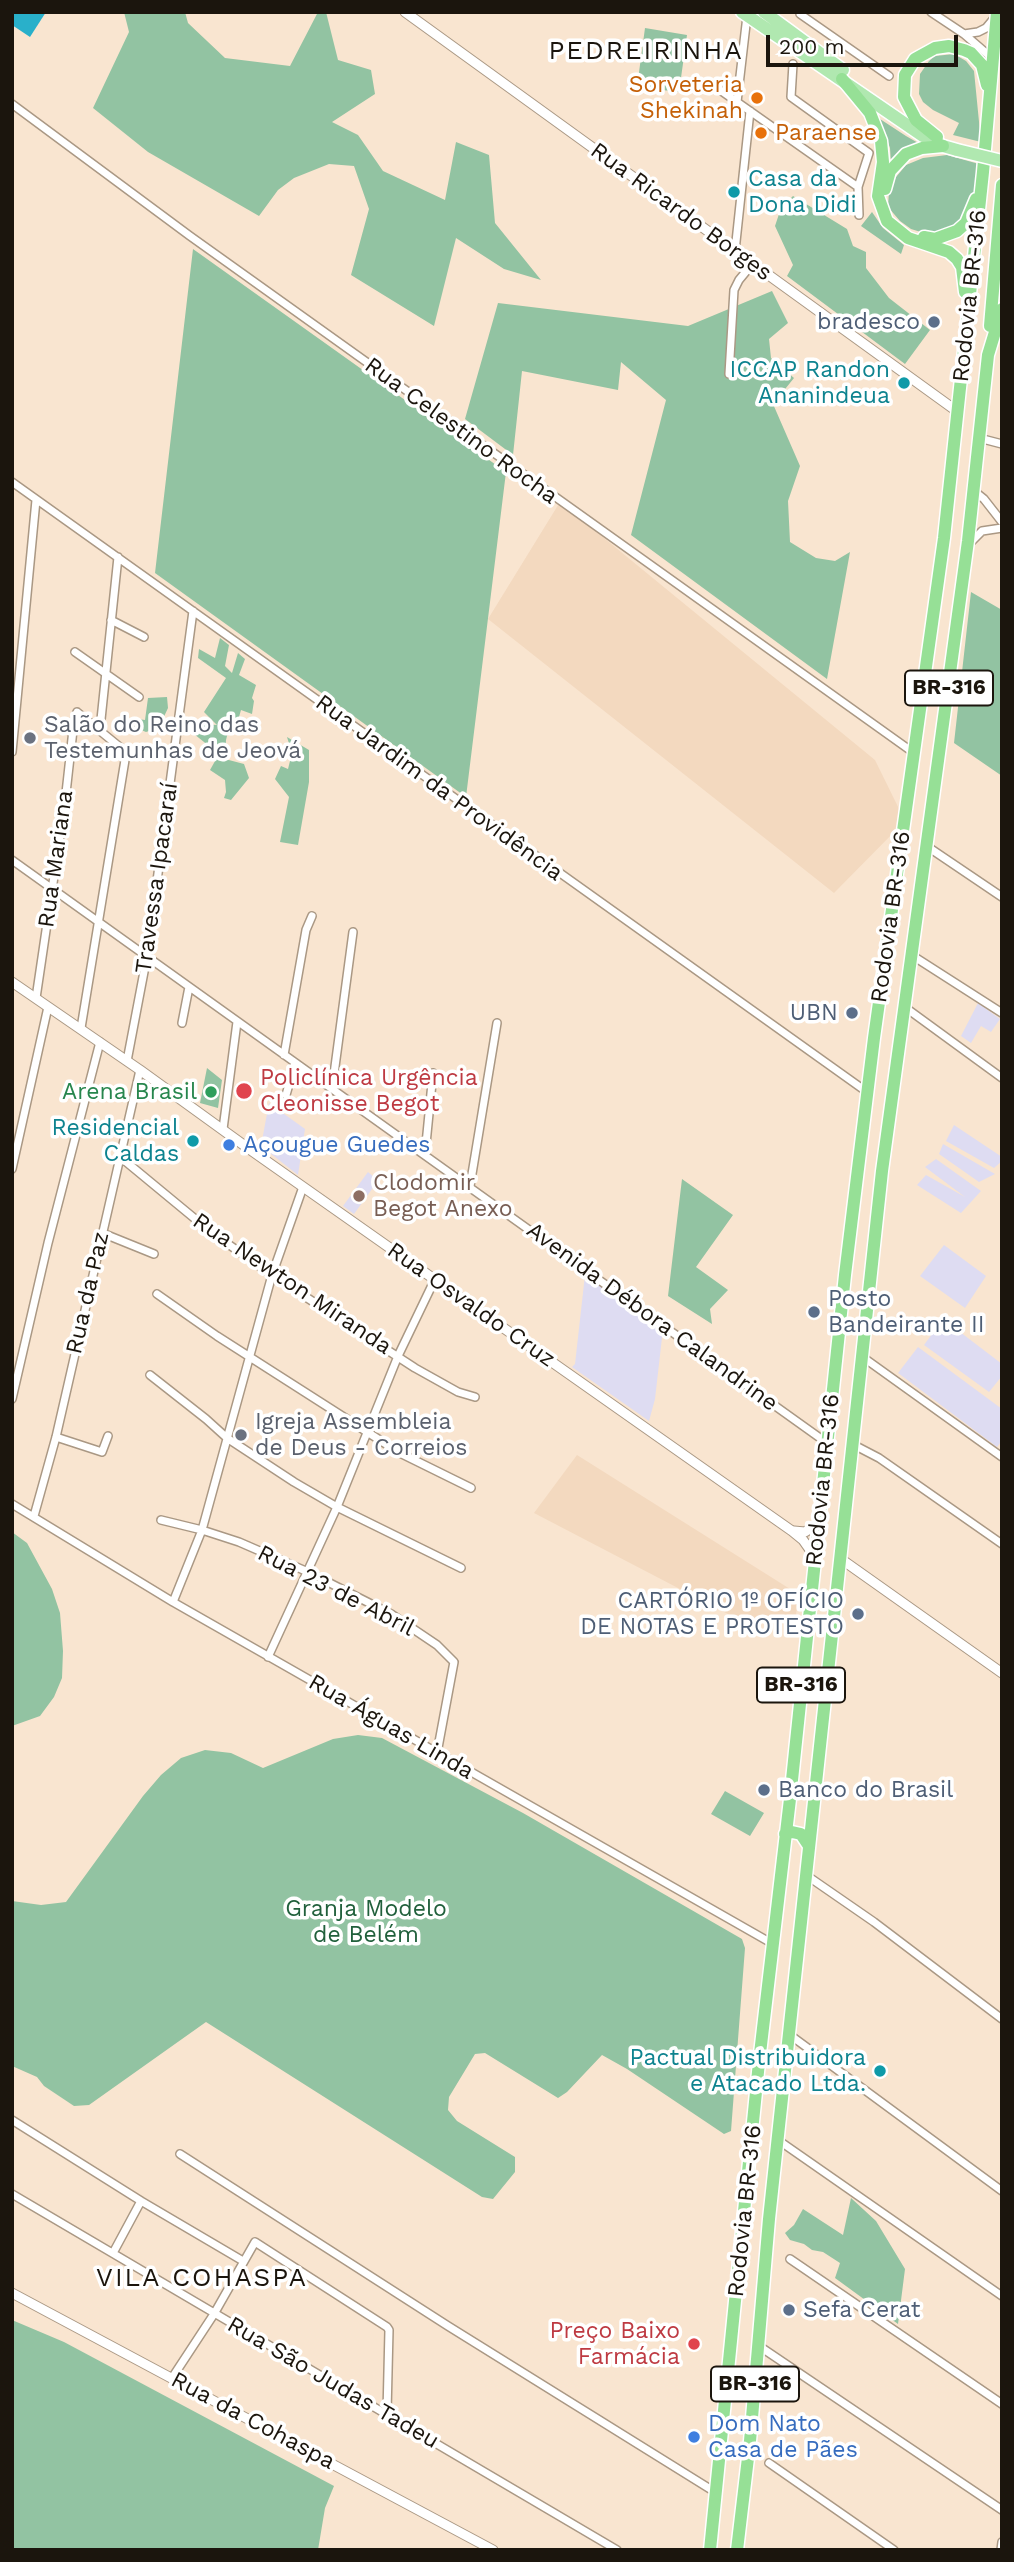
<!DOCTYPE html>
<meta charset="utf-8">
<style>
body{margin:0}
#map{position:relative;width:1014px;height:2562px;overflow:hidden;background:#f9e5d0;font-family:"Work Sans",sans-serif}
canvas{display:block}
.frame{position:absolute;inset:0;border:14px solid #1b150d;pointer-events:none}
.scale{position:absolute;left:766px;top:35px;width:192px;height:32px;box-sizing:border-box;border:4px solid #1b150d;border-top:0;padding-left:9px;font-size:21px;line-height:24px;white-space:nowrap;color:#1b150d;-webkit-text-stroke:5px #fff;paint-order:stroke}
</style>
<div id="map">
<canvas width="1014" height="2562"></canvas>
<div class="frame"></div>
<div class="scale">200 m</div>
</div>
<script>
const ctx = document.querySelector('canvas').getContext('2d');
ctx.lineJoin = 'round';
function fillPath(path, color) { ctx.fillStyle = color; ctx.fill(path, 'evenodd'); }
const toPath = rows => new Path2D(rows.map(r => 'M' + r).join(''));
function stroke(path, color, width, dash) { ctx.strokeStyle = color; ctx.lineWidth = width; ctx.lineCap = dash ? 'butt' : 'round'; ctx.setLineDash(dash || []); ctx.stroke(path); }
function drawText(font, color, halo, rows, align = 'center') {
  ctx.font = font + ' "Work Sans",sans-serif'; ctx.lineWidth = 7; ctx.setLineDash([]); ctx.textBaseline = 'middle'; ctx.strokeStyle = halo; ctx.fillStyle = color; for (const [text, x, y, turn = 0] of rows) {
    ctx.save(); ctx.translate(x, y); ctx.rotate((+turn || 0) * Math.PI / 180); ctx.textAlign = isNaN(turn) ? turn : align; if (halo) ctx.strokeText(text, 0, 0); ctx.fillText(text, 0, 0); ctx.restore();
  }
}
const built = toPath([
 [560,502,875,760,905,821,834,893,488,619],
 [577,1455,798,1594,796,1616,749,1625,534,1513]
]);
const industrial = toPath([
 [978,1003,1000,1019,991,1032,981,1026,971,1043,961,1036],
 [269,1103,305,1129,298,1175,261,1146],
 [954,1125,1002,1157,1002,1161,994,1168,946,1141],
 [943,1144,995,1174,979,1182,939,1154],
 [936,1159,981,1191,961,1213,917,1185,926,1175,965,1197,925,1167],
 [368,1172,375,1178,375,1185,354,1214,343,1206],
 [944,1245,986,1276,965,1308,920,1276],
 [585,1275,663,1329,655,1399,649,1421,572,1367,575,1364],
 [943,1319,1002,1364,1002,1376,989,1392,924,1345],
 [918,1347,1002,1409,1002,1441,997,1447,898,1373]
]);
const green = toPath([
 [124,12,185,12,188,23,225,58,290,66,318,12,326,12,338,60,371,70,375,94,332,122,358,135,383,171,445,200,456,142,489,155,495,223,541,280,504,269,456,238,434,326,351,275,369,209,354,166,329,164,294,178,278,190,259,216,148,152,93,108,129,32],
 [645,28,687,35,679,92,637,87],
 [954,54,966,61,974,71,981,142,953,135,959,123,933,110,923,102,919,94,920,74,929,61,935,56],
 [880,119,906,136,920,144,891,164,890,148],
 [947,155,979,164,979,178,971,208,955,229,943,233,924,233,911,229,900,221,888,207,889,191,896,177,906,165,923,158],
 [793,196,847,229,853,246,866,252,866,268,889,298,930,330,905,364,787,276,793,265,775,226,781,208],
 [872,212,883,228,904,245,901,254,861,226],
 [193,249,506,472,466,797,155,573],
 [772,291,788,323,769,339,771,358,794,378,773,404,800,466,788,501,790,542,816,558,835,561,850,552,827,679,631,535,666,400,621,362,618,390,522,371,513,455,465,419,498,303,688,326],
 [971,592,1002,610,1002,776,954,743],
 [220,638,229,645,225,666,232,673,238,653,245,659,239,675,256,685,252,698,254,701,252,714,241,710,237,724,230,724,226,740,225,759,244,764,249,778,231,800,224,798,226,792,225,780,210,770,219,754,189,730,198,731,203,724,217,725,204,712,226,678,198,658,199,649,215,658],
 [167,697,168,708,161,723,154,720,158,728,146,732,134,727,138,719,145,720,148,698],
 [287,737,309,750,309,782,298,845,280,842,289,797,275,779,281,766,288,769,292,753],
 [207,1068,222,1080,218,1108,200,1103],
 [682,1179,733,1215,696,1267,728,1290,710,1309,712,1324,668,1296],
 [12,1532,27,1543,52,1589,60,1613,63,1651,62,1678,54,1697,40,1716,12,1726],
 [358,1735,382,1738,523,1813,742,1939,745,1948,731,2131,724,2134,627,2069,602,2055,567,2092,558,2098,485,2053,475,2054,449,2097,448,2110,457,2121,515,2157,515,2172,493,2199,482,2197,206,2022,89,2105,74,2106,44,2086,37,2077,12,2066,12,1901,41,1905,66,1902,143,1796,161,1775,181,1758,205,1750,231,1753,263,1768,333,1739],
 [725,1791,764,1813,750,1836,711,1814],
 [851,2198,876,2221,905,2269,898,2324,835,2278,840,2263,823,2252,812,2250,804,2244,790,2240,785,2233,794,2225,803,2209,843,2235],
 [12,2320,64,2342,334,2486,325,2508,318,2550,12,2550]
]);
const water = toPath([
 [12,12,46,12,30,37,12,25]
]);
const minor = toPath([
 [800,12,800,14,889,76],
 [931,12,964,34,993,59],
 [964,34,978,32,986,28,996,16],
 [793,64,791,97,869,153,858,187,859,215],
 [720,90,858,187],
 [737,102,747,16],
 [12,104,190,236,914,753],
 [735,251,750,111],
 [729,374,734,290,739,280,753,263],
 [979,438,1002,444],
 [12,482,867,1092],
 [974,491,984,499,1002,522],
 [970,543,982,531,1002,528],
 [111,620,144,637],
 [75,652,139,697],
 [100,729,118,557],
 [12,752,36,500],
 [928,847,1002,897],
 [12,860,827,1443],
 [913,956,1002,1013],
 [36,998,65,802,74,721,77,712,121,748,125,760,81,1028],
 [906,1008,1002,1078],
 [182,1023,189,987],
 [284,1055,306,930,312,916],
 [127,1061,147,956,193,611],
 [332,1089,353,932],
 [286,1095,295,1063],
 [223,1129,237,1022],
 [425,1154,433,1073],
 [119,1156,211,1232,272,1275,415,1368,458,1392,475,1397],
 [12,1169,48,1007],
 [470,1186,497,1023],
 [102,1233,154,1254],
 [157,1294,217,1336,400,1453,471,1488],
 [864,1358,1002,1457],
 [150,1375,206,1419,227,1438,294,1482,337,1507,461,1568],
 [12,1399,48,1243,100,1042],
 [56,1437,102,1452,108,1436],
 [854,1445,879,1458,1002,1544],
 [12,1504,173,1602,773,1944],
 [34,1516,56,1437,140,1070],
 [161,1520,202,1530,239,1542,308,1572,391,1614,437,1645,454,1662,437,1753],
 [173,1602,202,1530,272,1275,303,1187],
 [268,1657,337,1507,398,1356,435,1279],
 [806,1875,874,1922,1002,2019],
 [790,2035,1002,2191],
 [12,2120,141,2201,243,2261],
 [778,2140,1002,2296],
 [180,2154,448,2326,715,2492],
 [12,2194,617,2550],
 [113,2253,141,2201],
 [790,2259,1002,2404],
 [759,2346,1002,2510],
 [172,2378,214,2314,255,2242,387,2327,389,2330,387,2413],
 [769,2463,894,2550],
 [1001,2550,1002,2542]
]);
const tertiary = toPath([
 [405,12,958,412],
 [12,982,140,1070,245,1146,792,1531,803,1540,815,1557],
 [794,1531,805,1532,818,1524],
 [841,1559,1002,1673],
 [12,2293,493,2550]
]);
const primary = toPath([
 [742,12,923,136,943,146,957,150],
 [764,12,843,70]
]);
const trunk = toPath([
 [842,79,870,113,881,141,883,162,878,196,887,221,908,238,949,252,957,259,962,267,965,292],
 [937,137,916,120,904,97,905,75,915,59,935,48,949,46,964,50,971,53,982,65,987,85],
 [885,189,890,171,906,154,922,148,943,146],
 [924,237,935,239,957,231,966,223,976,199],
 [990,326,1002,185],
 [785,1834,792,1832,801,1834,809,1846],
 [726,2396,739,2391,749,2393,754,2397],
 [710,2550,759,2062,790,1799,845,1275,874,1038,944,538,983,172,997,12],
 [737,2550,750,2441,769,2219,882,1171,968,541,988,355,1002,309]
]);
const primaryBridge = toPath([
 [957,150,1002,161]
]);
const markers = [
 [757,98,7,"#e8710a"],
 [761,133,7,"#e8710a"],
 [734,192,7,"#0f9aa8"],
 [934,322,7,"#5c6f8a"],
 [904,383,7,"#0f9aa8"],
 [30,738,7,"#6b7280"],
 [852,1013,7,"#5c6f8a"],
 [244,1091,9,"#e0444e"],
 [211,1092,7,"#2e9e5b"],
 [193,1141,7,"#0f9aa8"],
 [229,1145,7,"#3f7fe0"],
 [359,1196,7,"#8d6e63"],
 [814,1312,7,"#5c6f8a"],
 [241,1435,7,"#6b7280"],
 [858,1614,7,"#5c6f8a"],
 [764,1790,7,"#5c6f8a"],
 [880,2071,7,"#0f9aa8"],
 [789,2310,7,"#5c6f8a"],
 [694,2344,7,"#e0444e"],
 [694,2437,7,"#3f7fe0"]
];
const shields = [
 [949,688,88],
 [801,1685,88],
 [755,2384,88]
];
const shieldNames = [
 ["BR-316",949,688],
 ["BR-316",801,1685],
 ["BR-316",755,2384]
];
const foodNames = [
 ["Sorveteria",743,85],
 ["Shekinah",743,111],
 ["Paraense",775,133,"left"]
];
const cultureNames = [
 ["Casa da",748,179,"left"],
 ["Dona Didi",748,205,"left"],
 ["ICCAP Randon",890,370],
 ["Ananindeua",890,396],
 ["Residencial",179,1128],
 ["Caldas",179,1154],
 ["Pactual Distribuidora",866,2058],
 ["e Atacado Ltda.",866,2084]
];
const streetNames = [
 ["Rua Ricardo Borges",681,212,36],
 ["Rodovia BR-316",970,296,-84],
 ["Rua Celestino Rocha",461,431,36],
 ["Rua Jardim da Providência",439,788,36],
 ["Rua Mariana",56,859,-82],
 ["Travessa Ipacaraí",157,878,-82],
 ["Rodovia BR-316",891,917,-82],
 ["Rua Newton Miranda",292,1284,34],
 ["Rua da Paz",88,1293,-77],
 ["Rua Osvaldo Cruz",471,1305,35],
 ["Avenida Débora Calandrine",652,1317,36],
 ["Rodovia BR-316",823,1480,-84],
 ["Rua 23 de Abril",336,1591,27],
 ["Rua Águas Linda",391,1727,30],
 ["Rodovia BR-316",745,2211,-84],
 ["Rua São Judas Tadeu",333,2383,30],
 ["Rua da Cohaspa",253,2421,28]
];
const serviceNames = [
 ["bradesco",920,322],
 ["UBN",838,1013],
 ["Posto",828,1299,"left"],
 ["Bandeirante II",828,1325,"left"],
 ["CARTÓRIO 1º OFÍCIO",844,1601],
 ["DE NOTAS E PROTESTO",844,1627],
 ["Banco do Brasil",778,1790,"left"],
 ["Sefa Cerat",803,2310,"left"]
];
const worshipNames = [
 ["Salão do Reino das",44,725],
 ["Testemunhas de Jeová",44,751],
 ["Igreja Assembleia",255,1422],
 ["de Deus - Correios",255,1448]
];
const healthNames = [
 ["Policlínica Urgência",260,1078],
 ["Cleonisse Begot",260,1104],
 ["Preço Baixo",680,2331,"right"],
 ["Farmácia",680,2357,"right"]
];
const leisureNames = [
 ["Arena Brasil",197,1092]
];
const shopNames = [
 ["Açougue Guedes",243,1145],
 ["Dom Nato",708,2424],
 ["Casa de Pães",708,2450]
];
const educationNames = [
 ["Clodomir",373,1183],
 ["Begot Anexo",373,1209]
];
const parkNames = [
 ["Granja Modelo",366,1909],
 ["de Belém",366,1935]
];
const quarterNames = [
 ["PEDREIRINHA",646,51],
 ["VILA COHASPA",202,2278]
];
fillPath(built, '#f3d9bf');
fillPath(industrial, '#dedcf2');
fillPath(green, '#92c3a2');
fillPath(water, '#29b0ca');
stroke(minor, '#aa9884', 10);
stroke(tertiary, '#aa9884', 11);
stroke(primary, '#fff', 15);
stroke(trunk, '#fff', 15);
stroke(minor, '#fff', 7);
stroke(tertiary, '#fff', 9);
stroke(primary, '#b0e8b0', 12);
stroke(trunk, '#96e096', 12);
stroke(primaryBridge, '#fff', 15, []);
stroke(primaryBridge, '#b0e8b0', 12);
for (const [x, y, r, color] of markers) { const dot = new Path2D(); dot.arc(x, y, r, 0, 2 * Math.PI); ctx.fillStyle = color; ctx.fill(dot); stroke(dot, '#fff', 2.5); }
for (const [x, y, w] of shields) { const box = new Path2D(); box.roundRect(x - w / 2, y - 17.5, w, 35, 5); ctx.fillStyle = '#fff'; ctx.fill(box); stroke(box, '#1b150d', 2); }
drawText('bold 21px', '#1b150d', null, shieldNames);
drawText('23px', '#c56008', '#fff', foodNames, 'right');
drawText('23px', '#0d838f', '#fff', cultureNames, 'right');
drawText('23px', '#1b150d', '#fff', streetNames);
drawText('23px', '#4e5e75', '#fff', serviceNames, 'right');
drawText('23px', '#5b616d', '#fff', worshipNames, 'left');
drawText('23px', '#be3a42', '#fff', healthNames, 'left');
drawText('23px', '#27864d', '#fff', leisureNames, 'right');
drawText('23px', '#366cbe', '#fff', shopNames, 'left');
drawText('23px', '#785e54', '#fff', educationNames, 'left');
drawText('23px', '#21603c', '#fff', parkNames);
ctx.letterSpacing = '2px';
drawText('26px', '#1b150d', '#fff', quarterNames);
ctx.letterSpacing = '0px';
</script>
